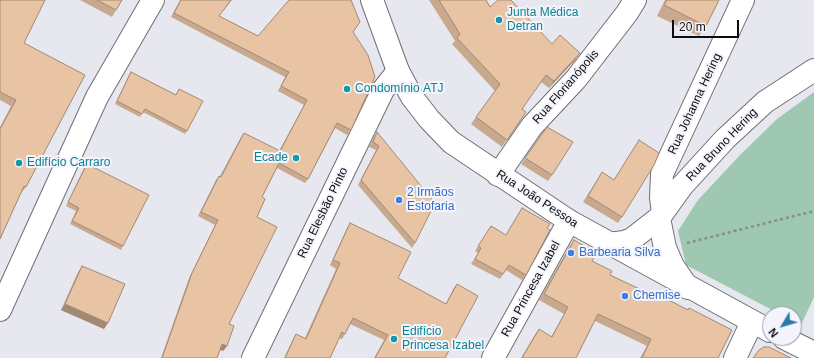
<!DOCTYPE html>
<meta charset="utf-8">
<style>
body{margin:0}
#map{position:relative;width:814px;height:358px;overflow:hidden;background:#e6e7ef;font-family:Arial,sans-serif}
canvas{display:block}
.north{position:absolute;left:762px;top:306px;width:40px;height:40px;box-sizing:border-box;background:#f4f4fd;border:1px solid #97979e;border-radius:50%;rotate:232deg;font-size:11px;font-weight:700;line-height:16px;text-align:center;color:#0c0c0f}
.north::after{content:'';display:block;margin:auto;width:14px;height:18px;background:#2a7aab;clip-path:polygon(50% 0,100% 100%,50% 72%,0 100%)}
.scale{position:absolute;left:672px;top:20px;width:67px;height:18px;box-sizing:border-box;border:2px solid #0c0c0f;border-top:0;padding-left:5px;font-size:12px;line-height:14px;white-space:nowrap;color:#0c0c0f;-webkit-text-stroke:3px #f4f4fd;paint-order:stroke}
</style>
<div id="map">
<canvas width="814" height="358"></canvas>
<div class="north">N</div>
<div class="scale">20 m</div>
</div>
<script>
const ctx = document.querySelector('canvas').getContext('2d');
ctx.lineJoin = 'round';
function fillPath(path, color) { ctx.fillStyle = color; ctx.fill(path, 'evenodd'); }
const toPath = rows => new Path2D(rows.map(r => 'M' + r).join(''));
function stroke(path, color, width, dash) { ctx.strokeStyle = color; ctx.lineWidth = width; ctx.lineCap = dash ? 'butt' : 'round'; ctx.setLineDash(dash || []); ctx.stroke(path); }
function drawText(font, color, halo, rows, align = 'center') {
  ctx.font = font + ' Arial,sans-serif'; ctx.lineWidth = 4; ctx.setLineDash([]); ctx.textBaseline = 'middle'; ctx.strokeStyle = halo; ctx.fillStyle = color; for (const [text, x, y, turn = 0] of rows) {
    ctx.save(); ctx.translate(x, y); ctx.rotate((+turn || 0) * Math.PI / 180); ctx.textAlign = isNaN(turn) ? turn : align; if (halo) ctx.strokeText(text, 0, 0); ctx.fillText(text, 0, 0); ctx.restore();
  }
}
const green = toPath([
 [814,92,814,297,801,325,794,321,794,314,780,314,686,265,678,231,698,200,740,155,777,119]
]);
const path = toPath([
 [687,243,814,211]
]);
const minor = toPath([
 [498,175,532,126,576,79,627,13,635,0],
 [663,212,661,198,662,174,743,0],
 [0,310,97,97,153,0],
 [253,358,383,90,398,71],
 [493,358,569,221],
 [735,358,752,322]
]);
const tertiary = toPath([
 [659,218,665,248,673,266,688,288],
 [609,244,624,242,632,239,659,218,682,186,725,139,765,102,814,70]
]);
const secondary = toPath([
 [372,0,398,71,412,97,429,119,451,142,569,221,770,331],
 [784,338,814,353]
]);
const wall = toPath([
 [0,0,24,43,26,187,21,193,0,239,0,127,11,106,0,100],
 [80,0,122,0,116,10,112,17],
 [180,0,232,0,219,16,258,36,353,32,351,130,347,135,335,128,308,179,305,183,277,168,262,197,229,324,227,346,223,351,220,350,217,358,161,358,189,278,215,225,198,216,216,180,219,176,220,176,241,137,244,133,279,151,304,105,278,91,285,77,171,17],
 [429,0,486,0,490,7,552,44,575,60,549,88,541,82,522,109,526,112,502,147,471,124,495,91,452,44,455,41],
 [665,0,719,0,706,26,699,36,657,16],
 [131,72,176,95,179,89,187,131,185,134,143,112,140,117,115,104,129,75],
 [547,127,552,175,548,181,521,164],
 [377,132,415,243,412,248,358,185,376,150,369,147,374,137],
 [639,140,622,217,618,223,583,202,602,172,614,180],
 [87,164,123,246,121,250,70,224,76,211,66,206,84,168],
 [522,208,547,228,526,275,522,280,506,270,500,279,471,264,478,253,475,251,491,226,506,235],
 [350,223,398,278,446,304,453,289,457,284,445,358,374,358,384,340,350,324,345,334,342,339,339,338,330,358,284,358,293,339,296,334,305,338,336,269,330,265,347,228],
 [574,240,592,261,610,275,650,294,651,291,687,310,689,308,718,358,640,358,647,346,595,321,576,358,521,358,534,336,539,329,551,337,564,314,539,300,569,247],
 [82,266,104,329,61,310,78,272]
]);
const shadedWall = toPath([
 [580,53,575,60,549,88,554,81],
 [65,304,108,323,104,329,61,310],
 [222,344,227,346,223,351,219,349]
]);
const building = toPath([
 [0,0,45,0,24,43,85,75,26,187,24,186,0,239,0,129,16,100,0,92,0,0],
 [97,0,122,0,116,10,97,0],
 [181,0,231,0,219,16,258,36,289,0,351,0,360,22,353,32,368,55,375,77,351,130,337,123,308,179,279,163,262,197,265,199,257,217,277,227,229,324,234,326,227,346,222,344,217,358,162,358,192,273,218,220,201,212,219,176,221,177,244,133,280,151,307,100,281,86,289,72,174,13,181,0],
 [439,0,486,0,490,7,498,0,511,0,552,44,560,35,580,53,554,81,546,75,522,109,526,112,507,140,476,117,500,84,457,38,460,34,439,0],
 [667,0,719,0,706,26,664,5,667,0],
 [131,72,176,95,179,89,203,101,187,131,145,109,142,114,117,101,131,72],
 [547,127,573,142,552,175,525,158,547,127],
 [377,132,435,203,415,243,361,180,379,146,373,142,377,132],
 [639,140,659,153,654,165,622,217,588,196,602,172,614,180,639,140],
 [87,164,149,195,123,246,72,221,79,208,68,202,87,164],
 [522,208,550,224,547,228,550,230,526,275,509,265,503,274,475,259,481,248,478,246,491,226,506,235,522,208],
 [350,223,411,252,398,278,446,304,457,284,478,296,445,358,375,358,388,335,353,318,345,334,342,332,330,358,285,358,296,334,306,339,340,263,333,260,350,223],
 [574,240,597,253,592,261,612,271,610,275,650,294,651,291,688,310,689,308,732,330,718,358,642,358,651,339,598,314,576,358,522,358,539,329,552,337,568,307,544,294,574,240],
 [82,266,125,284,108,323,65,304,82,266],
 [764,347,769,347,791,358,753,358,759,350,764,347]
]);
const markers = [
 [499,20,4,"#0f9aa8"],
 [347,89,4,"#0f9aa8"],
 [296,158,4,"#0f9aa8"],
 [19,163,4,"#0f9aa8"],
 [399,200,4,"#3f7fe0"],
 [571,253,4,"#3f7fe0"],
 [625,296,4,"#3f7fe0"],
 [394,339,4,"#0f9aa8"]
];
const cultureNames = [
 ["Junta Médica",507,13],
 ["Detran",507,27],
 ["Condomínio ATJ",355,89],
 ["Ecade",288,158,"right"],
 ["Edifício Carraro",27,163],
 ["Edifício",402,332],
 ["Princesa Izabel",402,346]
];
const streetNames = [
 ["Rua Florianópolis",566,87,-49],
 ["Rua Johanna Hering",695,104,-65],
 ["Rua Bruno Hering",722,145,-46],
 ["Rua João Pessoa",537,199,33],
 ["Rua Elesbão Pinto",323,213,-64],
 ["Rua Princesa Izabel",531,289,-61]
];
const shopNames = [
 ["2 Irmãos",407,193],
 ["Estofaria",407,207],
 ["Barbearia Silva",579,253],
 ["Chemise",633,296]
];
fillPath(green, '#9ec8b2');
stroke(minor, '#6e6f76', 24);
stroke(tertiary, '#6e6f76', 24);
stroke(secondary, '#6e6f76', 24);
stroke(path, '#8a8b91', 2.5, [3, 3]);
stroke(minor, '#fff', 22);
stroke(tertiary, '#fff', 22);
stroke(secondary, '#fff', 22);
fillPath(wall, '#c8a98e');
fillPath(shadedWall, '#a28974');
fillPath(building, '#e8c4a5');
stroke(building, '#a28974', 1);
for (const [x, y, r, color] of markers) { const dot = new Path2D(); dot.arc(x, y, r, 0, 2 * Math.PI); ctx.fillStyle = color; ctx.fill(dot); stroke(dot, '#f4f4fd', 1.5); }
drawText('12px', '#0d838f', '#f4f4fd', cultureNames, 'left');
drawText('12px', '#0c0c0f', '#f4f4fd', streetNames);
drawText('12px', '#366cbe', '#f4f4fd', shopNames, 'left');
</script>
